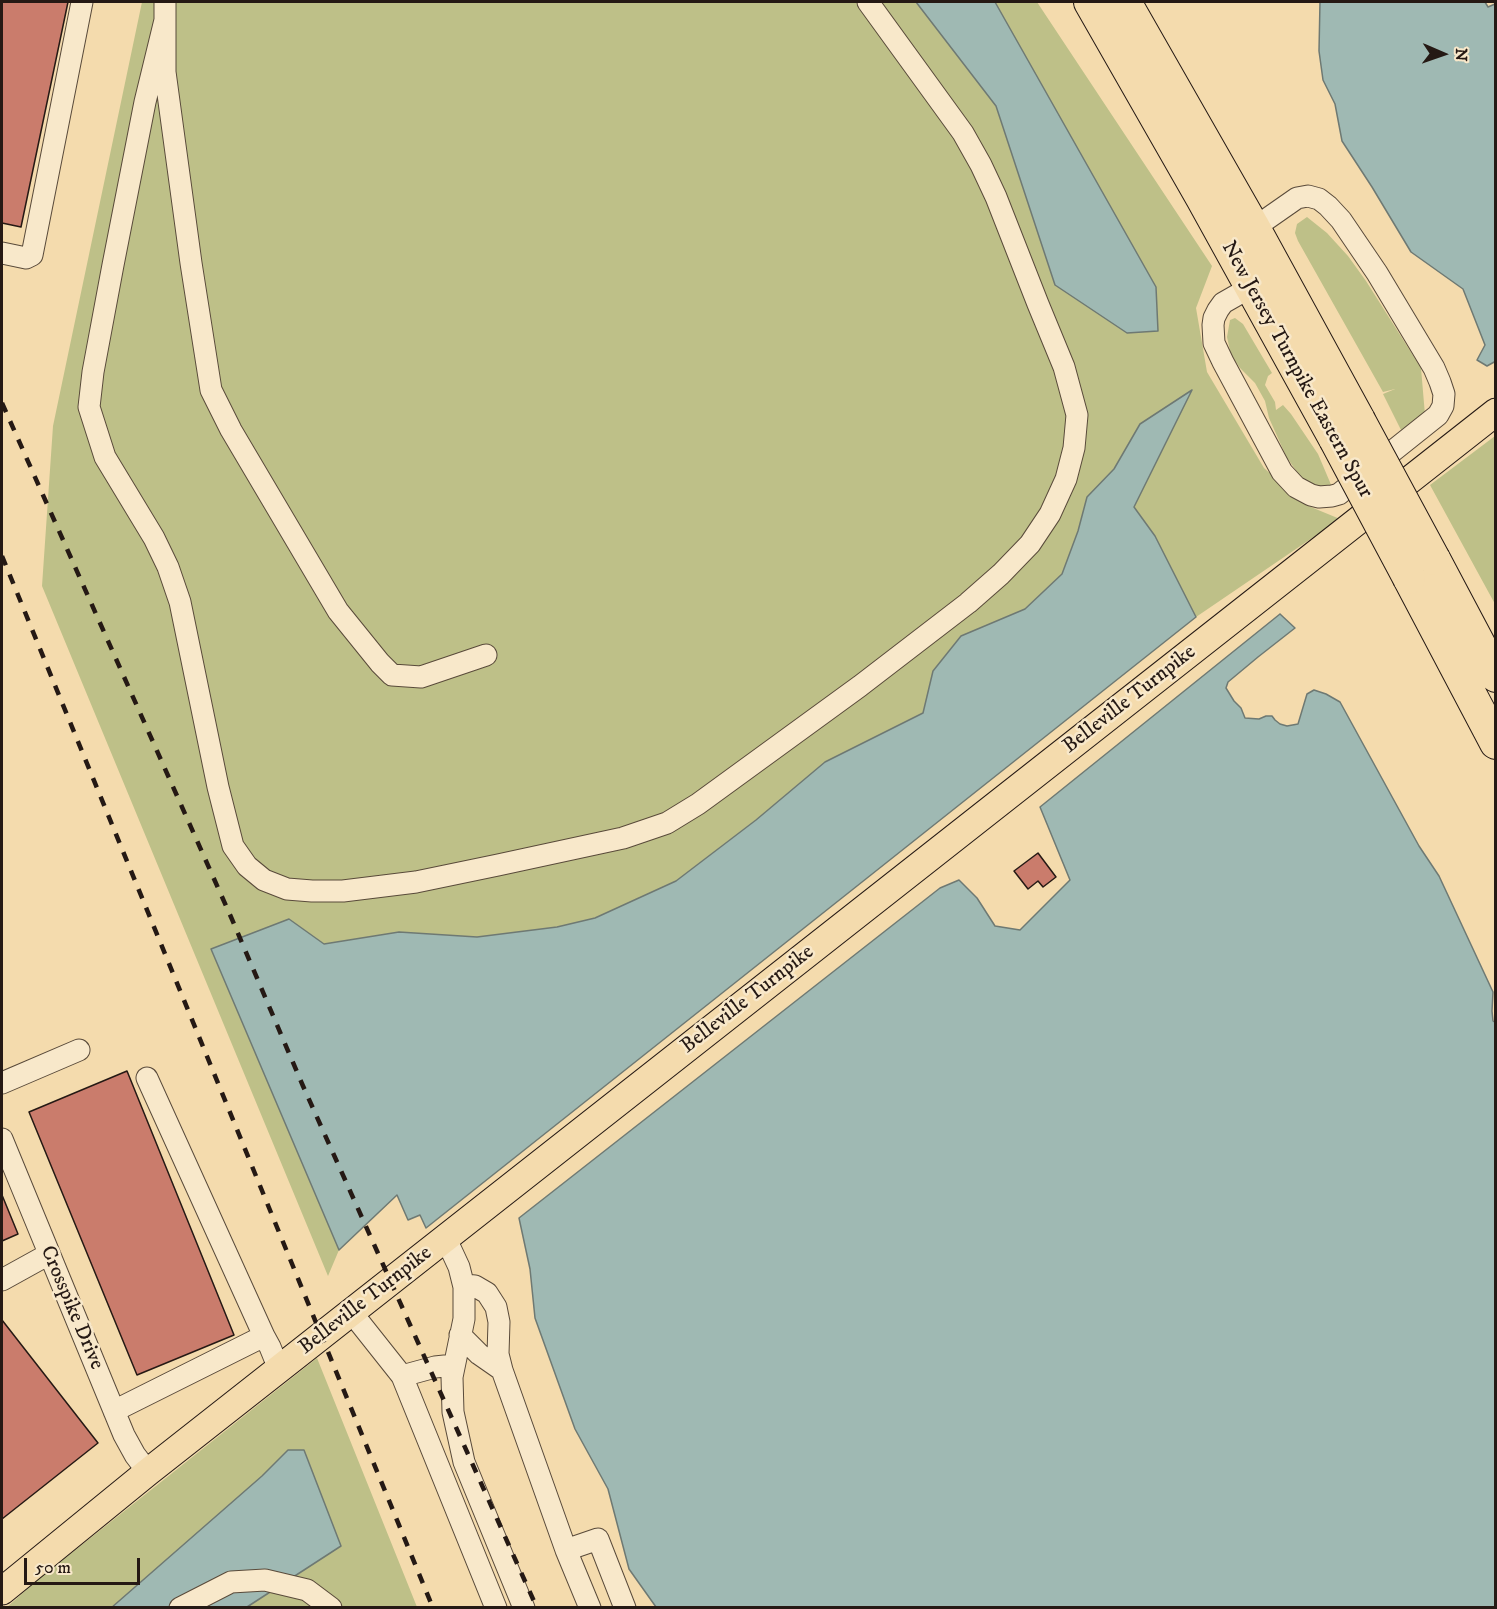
<!DOCTYPE html>
<style>
body{margin:0}
#map{position:relative;width:1497px;height:1609px;overflow:hidden;background:#f4dbad;font-family:"IM FELL DW Pica",serif}
canvas{display:block}
.frame{position:absolute;inset:0;border:3px solid #251914;pointer-events:none}
.north{position:absolute;left:1413px;top:24px;width:60px;height:60px;-webkit-text-stroke:4px #f8e8ca;paint-order:stroke;rotate:92deg;font-size:16px;font-weight:700;line-height:24px;text-align:center;color:#251914}
.north::after{content:'';display:block;margin:auto;width:21px;height:27px;background:#251914;clip-path:polygon(50% 0,100% 100%,50% 72%,0 100%)}
.scale{position:absolute;left:24px;top:1558px;width:116px;height:27px;box-sizing:border-box;border:3px solid #251914;border-top:0;padding-left:8px;font-size:18px;line-height:21px;white-space:nowrap;color:#251914;-webkit-text-stroke:4px #f8e8ca;paint-order:stroke}
</style>
<div id="map">
<canvas width="1497" height="1609"></canvas>
<div class="frame"></div>
<div class="north">N</div>
<div class="scale">50 m</div>
</div>
<script>
const ctx = document.querySelector('canvas').getContext('2d');
ctx.lineJoin = 'round';
function fillPath(path, color) { ctx.fillStyle = color; ctx.fill(path, 'evenodd'); }
const toPath = rows => new Path2D(rows.map(r => 'M' + r).join(''));
function stroke(path, color, width, dash) { ctx.strokeStyle = color; ctx.lineWidth = width; ctx.lineCap = dash ? 'butt' : 'round'; ctx.setLineDash(dash || []); ctx.stroke(path); }
function drawText(font, color, halo, rows, align = 'center') {
  ctx.font = font + ' "IM FELL DW Pica",serif'; ctx.lineWidth = 5; ctx.setLineDash([]); ctx.textBaseline = 'middle'; ctx.strokeStyle = halo; ctx.fillStyle = color; for (const [text, x, y, turn = 0] of rows) {
    ctx.save(); ctx.translate(x, y); ctx.rotate((+turn || 0) * Math.PI / 180); ctx.textAlign = isNaN(turn) ? turn : align; if (halo) ctx.strokeText(text, 0, 0); ctx.fillText(text, 0, 0); ctx.restore();
  }
}
const green = toPath([
 [142,2,916,2,996,106,1055,285,1158,331,1156,287,995,2,1037,2,1212,266,1196,308,1207,372,1264,468,1306,505,1340,519,1196,617,1155,536,1134,507,1191,392,1140,424,1114,469,1088,497,1078,531,1062,574,1025,609,961,636,933,671,923,713,825,762,756,820,676,881,595,918,557,927,477,937,399,932,324,944,289,919,211,949,339,1250,328,1276,42,586,53,426],
 [1307,217,1327,233,1348,256,1366,281,1421,368,1425,415,1403,434,1383,394,1395,389,1383,392,1298,241,1295,233,1297,224],
 [1235,318,1243,324,1272,373,1268,376,1265,385,1275,402,1276,410,1283,405,1291,414,1318,454,1332,487,1318,487,1301,478,1286,456,1269,418,1265,401,1255,383,1240,368,1231,355,1227,337,1230,320],
 [1495,436,1495,604,1430,485],
 [317,1358,417,1607,6,1608,35,1582]
]);
const water = toPath([
 [916,2,995,2,1156,287,1158,331,1127,333,1055,285,996,106,916,2],
 [1320,2,1485,2,1488,7,1495,4,1496,361,1487,366,1477,360,1485,345,1463,289,1411,252,1372,187,1342,141,1335,104,1323,80,1319,51,1320,2],
 [1192,390,1134,507,1155,536,1196,617,426,1228,420,1215,408,1220,397,1195,339,1250,211,949,289,919,324,944,399,932,477,937,557,927,595,918,676,881,756,820,825,762,923,713,933,671,961,636,1025,609,1062,574,1078,531,1087,497,1114,469,1140,424,1192,390],
 [1280,614,1295,628,1258,657,1228,682,1226,688,1234,701,1241,708,1245,718,1259,719,1266,716,1272,716,1275,720,1280,724,1287,726,1298,724,1307,694,1314,690,1326,694,1340,702,1419,846,1439,876,1493,992,1492,1011,1493,1021,1496,1023,1495,1607,656,1607,629,1569,608,1489,575,1429,535,1318,530,1269,519,1218,940,888,959,880,977,898,995,926,1020,930,1070,880,1040,807,1280,614],
 [288,1450,304,1450,341,1546,247,1607,111,1608,262,1476,288,1450]
]);
const building = toPath([
 [2,2,68,2,21,227,2,223,2,2],
 [1038,853,1056,877,1043,887,1038,881,1028,889,1014,871,1038,853],
 [127,1071,234,1335,137,1375,29,1112,127,1071],
 [2,1195,18,1234,2,1241,2,1195],
 [2,1320,98,1443,2,1519,2,1320]
]);
const minor = toPath([
 [165,2,165,72,191,263,211,390,231,430,338,611,380,663,392,675,421,677,486,655],
 [165,20,145,102,113,265,93,372,89,407,105,457,154,538,168,567,180,602,218,787,233,846,247,866,264,880,287,889,312,891,343,891,416,882,498,865,623,838,667,823,698,804,860,686,968,603,1001,574,1030,544,1050,514,1066,479,1074,448,1077,415,1064,367,1038,304,996,197,981,165,963,133,868,2],
 [2,253,26,258,32,255,82,2],
 [1251,287,1223,303,1218,310,1214,318,1213,325,1214,343,1223,362,1282,472,1296,487,1311,495,1319,497,1332,496,1339,494,1438,415,1443,406,1444,394,1440,382,1434,368,1377,273,1341,220,1328,206,1319,199,1308,196,1297,198,1254,228],
 [2,1083,79,1050],
 [2,1139,124,1435,135,1455,148,1472],
 [446,1239,459,1267,464,1287,464,1319,452,1377,453,1412,464,1462,524,1608],
 [2,1280,49,1254],
 [464,1285,475,1286,487,1293,496,1307,499,1322,498,1354,502,1370],
 [352,1313,402,1376,496,1608],
 [460,1335,479,1354,502,1370,566,1550,590,1608],
 [264,1336,270,1347,279,1369],
 [402,1376,435,1367,454,1365],
 [114,1411,264,1336,147,1078],
 [566,1550,598,1539,625,1608],
 [180,1608,231,1582,265,1580,307,1590,331,1608]
]);
const major = toPath([
 [2,1591,148,1472,1496,412]
]);
const highway = toPath([
 [1090,2,1202,198,1335,439],
 [1125,2,1254,228,1359,420],
 [1434,559,1496,676],
 [1409,578,1496,743]
]);
const rail = toPath([
 [2,403,231,917,303,1086,537,1608],
 [2,556,433,1608]
]);
const highwayBridge = toPath([
 [1359,420,1434,559],
 [1335,439,1409,578]
]);
const streetNames = [
 ["New Jersey Turnpike Eastern Spur",1296,370,61],
 ["Belleville Turnpike",1130,700,-38],
 ["Belleville Turnpike",748,1000,-38],
 ["Belleville Turnpike",366,1301,-38],
 ["Crosspike Drive",71,1308,67]
];
fillPath(green, '#bec088');
fillPath(water, '#9fb9b3');
stroke(water, '#6e7973', 1.5);
fillPath(building, '#ca7c6c');
stroke(building, '#251914', 1.5);
stroke(minor, '#594a3a', 23);
stroke(major, '#251914', 29);
stroke(highway, '#251914', 34);
stroke(minor, '#f8e8ca', 21);
stroke(major, '#f4dbad', 27);
stroke(highway, '#f4dbad', 32);
stroke(rail, '#251914', 4.5, [10, 10]);
stroke(highwayBridge, '#251914', 34, []);
stroke(highwayBridge, '#f4dbad', 32);
drawText('21px', '#251914', '#f8e8ca', streetNames);
</script>
